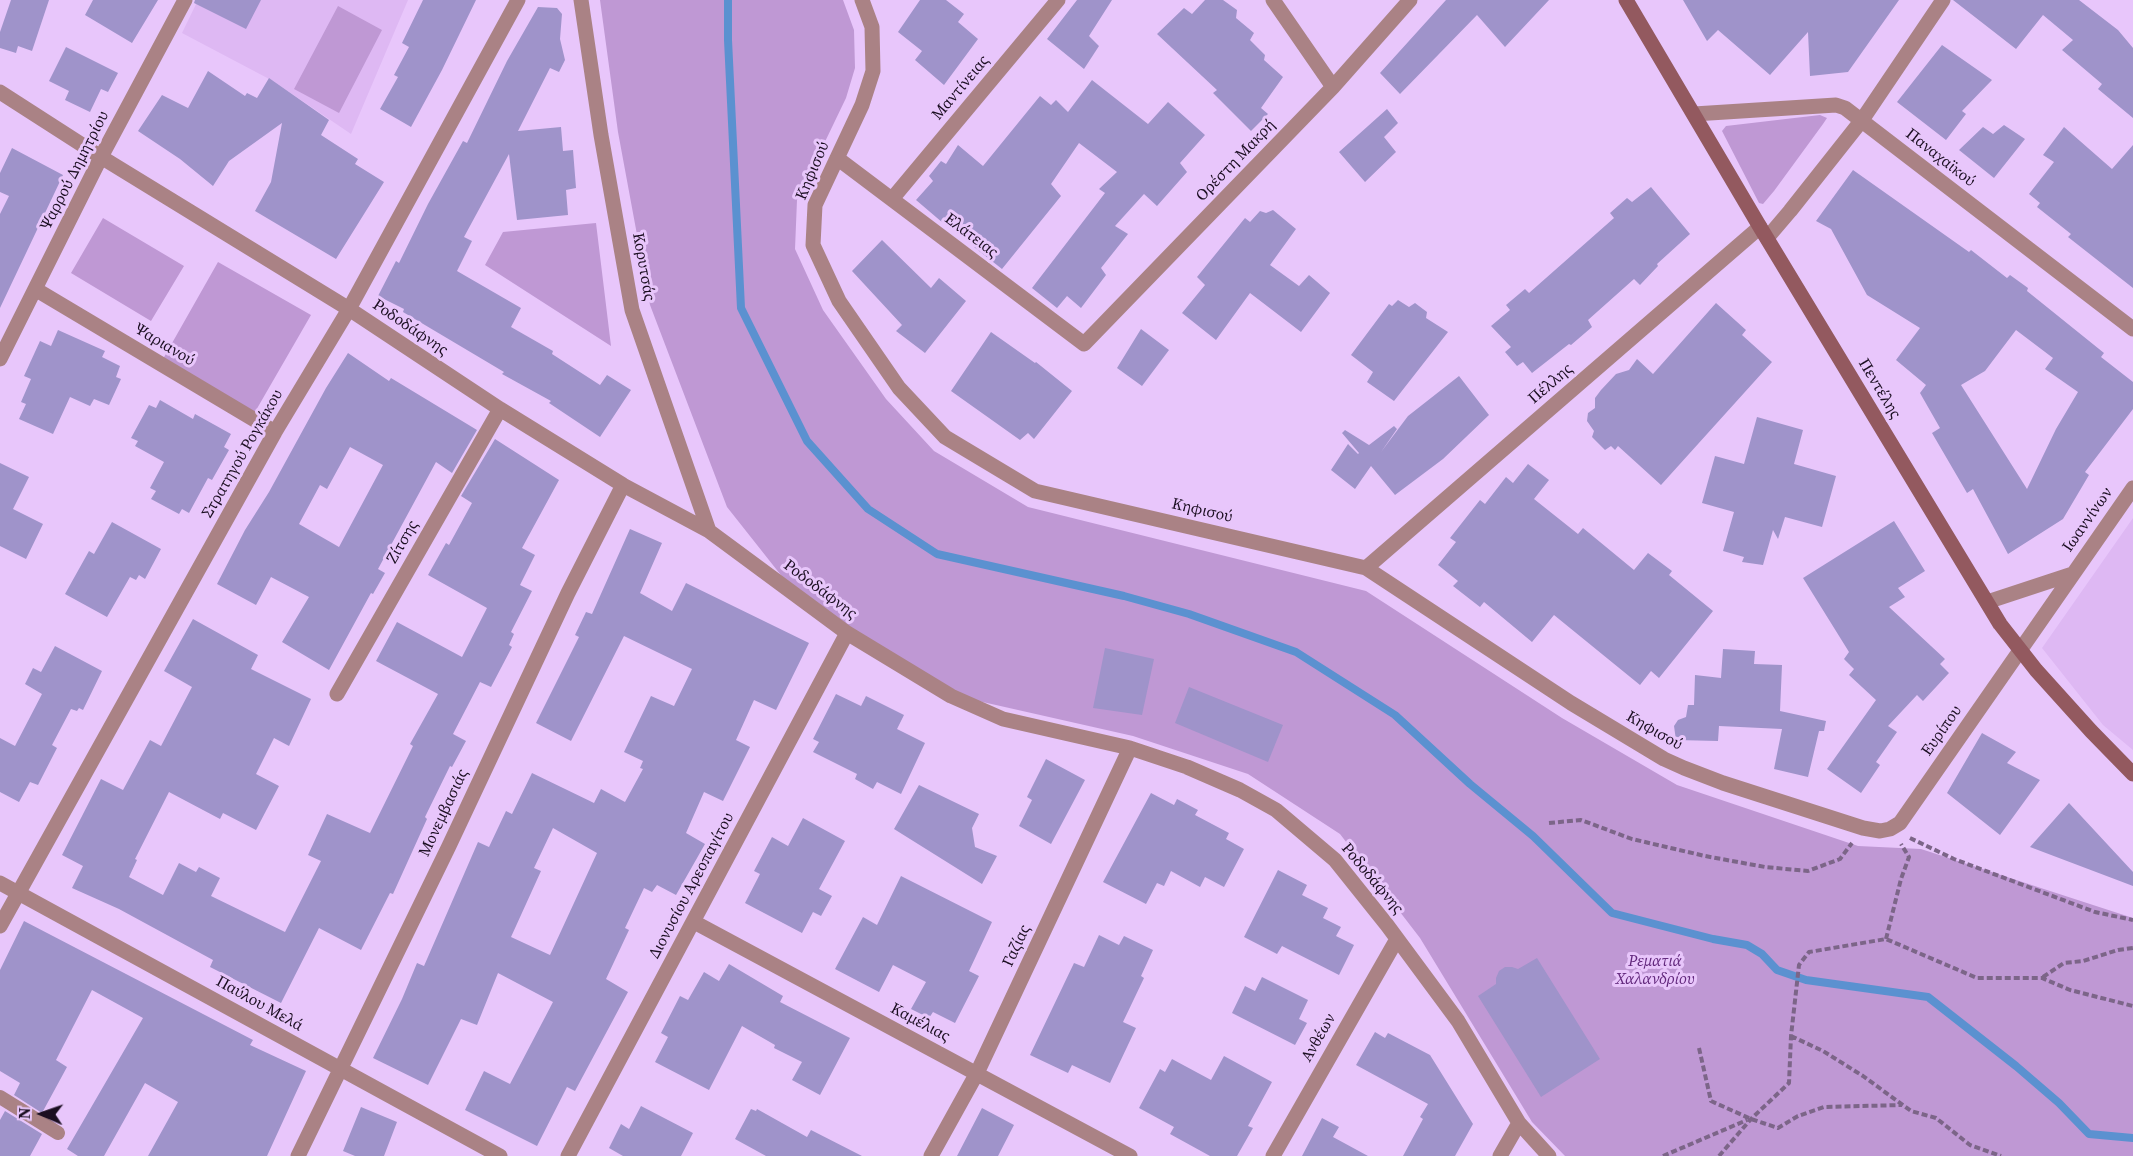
<!DOCTYPE html>
<meta charset="utf-8">
<style>
body{margin:0}
#map{position:relative;width:2133px;height:1156px;overflow:hidden;background:#e8c6fb;font-family:"Source Serif 4",serif}
canvas{display:block}
.north{position:absolute;left:12px;top:1084px;width:60px;height:60px;-webkit-text-stroke:4px #e8c6fb;paint-order:stroke;rotate:272deg;font-size:16px;font-weight:700;line-height:24px;text-align:center;color:#1b0e21}
.north::after{content:'';display:block;margin:auto;width:21px;height:27px;background:#1b0e21;clip-path:polygon(50% 0,100% 100%,50% 72%,0 100%)}
</style>
<div id="map">
<canvas width="2133" height="1156"></canvas>
<div class="north">N</div>
</div>
<script>
const ctx = document.querySelector('canvas').getContext('2d');
ctx.lineJoin = 'round';
function fillPath(path, color) { ctx.fillStyle = color; ctx.fill(path, 'evenodd'); }
const toPath = rows => new Path2D(rows.map(r => 'M' + r).join(''));
function stroke(path, color, width, dash) { ctx.strokeStyle = color; ctx.lineWidth = width; ctx.lineCap = dash ? 'butt' : 'round'; ctx.setLineDash(dash || []); ctx.stroke(path); }
function drawText(font, color, halo, rows, align = 'center') {
  ctx.font = font + ' "Source Serif 4",serif'; ctx.lineWidth = 6; ctx.setLineDash([]); ctx.textBaseline = 'middle'; ctx.strokeStyle = halo; ctx.fillStyle = color; for (const [text, x, y, turn = 0] of rows) {
    ctx.save(); ctx.translate(x, y); ctx.rotate((+turn || 0) * Math.PI / 180); ctx.textAlign = isNaN(turn) ? turn : align; if (halo) ctx.strokeText(text, 0, 0); ctx.fillText(text, 0, 0); ctx.restore();
  }
}
const built = toPath([
 [198,0,408,0,351,134,273,81,182,33],
 [2133,518,2133,750,2103,725,2042,648]
]);
const green = toPath([
 [600,0,843,0,854,30,855,68,846,98,797,200,795,249,823,310,886,399,934,451,1028,507,1366,591,1562,718,1677,785,1858,846,1921,849,2133,918,2133,1156,1565,1156,1532,1122,1420,938,1340,834,1248,774,1133,736,965,698,799,598,727,507,650,305,618,132],
 [338,6,382,30,339,113,294,89],
 [1820,115,1827,118,1823,124,1774,191,1763,204,1759,203,1722,131,1726,126],
 [103,218,184,266,151,321,71,273],
 [596,223,611,346,485,265,503,232],
 [218,262,311,315,255,412,163,359]
]);
const stream = toPath([
 [728,0,728,40,741,308,807,441,868,509,937,554,1124,596,1189,614,1296,652,1395,715,1470,784,1533,836,1612,913,1713,939,1747,945,1762,954,1777,970,1806,980,1928,997,2016,1066,2059,1103,2089,1134,2133,1138]
]);
const building = toPath([
 [11,0,49,0,32,51,18,46,16,53,0,48,0,32],
 [93,0,158,0,132,43,85,15],
 [195,0,261,0,246,29,194,3],
 [423,0,476,0,442,70,411,127,380,109,398,77,394,75,409,47,402,43],
 [920,0,946,0,964,14,958,22,978,39,944,85,915,60,922,51,898,32],
 [1077,0,1112,0,1089,36,1099,46,1084,69,1047,39],
 [1205,0,1223,0,1237,10,1236,18,1254,33,1250,40,1265,55,1264,60,1283,77,1261,108,1268,114,1251,131,1213,93,1217,90,1157,34,1184,8,1192,14],
 [1446,0,1549,0,1505,47,1477,15,1400,94,1380,73],
 [1683,0,1899,0,1848,72,1810,76,1808,32,1770,75,1718,30,1707,41],
 [1953,0,2079,0,2118,30,2133,48,2133,118,2098,89,2102,84,2062,50,2073,40,2043,15,2016,49],
 [538,7,557,8,562,14,560,39,565,60,559,72,550,68,518,131,561,127,563,151,573,150,576,188,566,190,568,215,517,220,509,154,464,237,472,241,457,271,521,308,511,327,553,351,552,354,600,385,607,375,631,390,600,437,549,403,551,401,502,374,504,372,403,312,404,309,378,296,396,261,399,263,428,204,463,141,467,143,507,61],
 [1942,45,1992,80,1962,111,1966,114,1946,140,1897,102],
 [66,47,118,73,108,92,101,89,90,112,65,100,69,91,49,81],
 [208,71,245,96,247,93,257,98,269,78,329,120,321,135,358,159,355,164,384,182,336,259,255,211,271,182,282,123,229,161,213,186,180,159,138,131,162,95,188,108],
 [1092,80,1148,124,1168,102,1205,135,1180,163,1187,172,1157,206,1144,194,1115,226,1128,234,1101,268,1106,275,1081,308,1067,296,1057,308,1032,288,1105,193,1099,189,1117,172,1079,143,1051,184,1061,196,1002,269,974,247,980,239,949,215,943,223,916,200,933,181,929,176,941,161,946,164,958,145,983,166,1040,96,1051,105,1056,100,1068,112],
 [1387,109,1398,123,1384,137,1396,152,1365,182,1339,152],
 [2004,125,2025,139,1994,178,1959,150,1983,127,1993,134],
 [2064,127,2112,169,2133,145,2133,288,2068,237,2071,234,2037,207,2040,203,2029,194,2054,162,2043,155],
 [12,148,63,175,0,308,0,214,9,196,0,192,0,173],
 [1853,170,1969,252,1971,250,2007,278,2010,275,2028,288,2027,291,2104,353,2101,357,2133,382,2133,409,2085,472,2089,475,2063,519,2008,554,1973,489,1967,493,1932,433,1940,428,1920,393,1926,385,1896,360,1920,328,1867,295,1831,229,1816,221],
 [2016,330,2053,358,2045,369,2078,392,2056,429,2027,489,1961,385,1985,371],
 [1651,187,1690,234,1657,264,1658,266,1640,285,1634,279,1588,320,1592,327,1571,345,1569,344,1532,373,1523,362,1517,366,1505,352,1511,347,1491,326,1510,310,1506,305,1525,289,1529,293,1614,218,1610,213,1627,198,1632,202],
 [1273,210,1296,229,1270,265,1299,286,1309,275,1330,293,1301,332,1250,293,1216,340,1182,313,1205,285,1197,277,1245,218,1250,222,1260,211,1266,213],
 [882,240,931,288,939,278,966,301,925,353,896,331,902,325,852,271],
 [1398,300,1409,307,1415,303,1427,312,1426,318,1448,332,1394,401,1367,382,1373,372,1351,355,1389,304,1392,306],
 [1716,303,1746,330,1742,335,1772,362,1661,485,1618,446,1615,450,1611,446,1605,450,1592,437,1594,431,1587,421,1588,413,1595,408,1595,398,1601,390,1616,374,1629,370,1637,359,1653,374],
 [1141,329,1169,350,1142,386,1117,368],
 [58,330,105,351,102,357,120,366,116,377,121,379,109,405,94,399,90,406,70,397,53,434,19,419,26,404,21,402,31,379,24,376,40,341,51,346],
 [991,332,1035,363,1036,362,1072,391,1034,439,1028,433,1020,440,951,391],
 [348,353,389,381,391,378,477,430,452,473,436,462,378,569,385,573,373,594,371,593,329,670,282,642,309,597,271,577,256,605,217,584,245,530,269,492,326,388],
 [350,447,383,465,339,547,299,524,320,485,327,489],
 [1459,376,1489,415,1443,459,1395,495,1371,466,1355,489,1331,470,1348,444,1358,454,1359,453,1342,433,1345,430,1369,445,1394,426,1397,429,1381,452,1408,416],
 [160,400,193,419,195,414,231,434,224,447,229,450,212,480,208,478,189,513,182,509,179,514,151,499,156,491,150,488,164,462,135,446,138,441,131,438,149,405,156,408],
 [1757,417,1803,430,1794,464,1836,476,1822,527,1785,517,1778,539,1773,530,1763,565,1742,562,1744,557,1723,551,1734,512,1702,503,1715,456,1744,464],
 [495,439,559,480,522,548,535,555,520,585,532,591,511,632,514,634,509,645,512,647,491,687,480,682,453,734,466,741,452,767,450,766,425,817,427,819,393,894,390,893,361,950,319,928,281,1003,210,967,213,960,119,909,72,888,83,866,62,855,101,779,123,790,150,740,161,746,192,687,164,671,193,619,258,655,251,669,311,699,289,746,274,738,256,774,279,786,256,830,223,813,220,819,169,792,135,859,137,860,129,877,163,895,179,863,196,872,199,867,220,878,211,896,285,932,321,861,308,855,327,814,370,833,413,746,410,744,438,694,376,661,397,622,462,657,487,608,428,575,446,543,449,545,472,503,461,496],
 [0,463,29,477,13,509,43,524,26,559,0,546],
 [1528,464,1549,480,1534,499,1578,534,1583,528,1634,570,1648,553,1672,571,1669,575,1713,611,1659,678,1651,671,1640,685,1554,615,1532,642,1484,602,1480,607,1453,586,1458,581,1438,565,1456,542,1450,538,1480,500,1485,504,1506,477,1513,483],
 [1894,521,1925,571,1898,588,1905,597,1889,607,1945,659,1940,664,1949,673,1923,701,1917,695,1888,726,1897,732,1876,762,1880,765,1861,793,1827,769,1876,700,1849,675,1854,669,1844,659,1849,652,1803,578],
 [112,522,161,549,145,579,139,575,136,580,130,577,107,617,65,594,89,551,94,554],
 [630,529,662,543,640,593,672,611,686,583,809,643,776,710,754,700,736,740,750,747,723,801,704,792,686,833,705,844,676,895,657,885,652,892,644,888,625,928,629,930,606,979,628,992,575,1091,567,1087,537,1146,465,1110,484,1071,510,1084,553,1002,498,973,477,1025,461,1019,428,1085,373,1058,402,999,417,963,424,966,478,842,489,847,506,811,512,814,532,773,594,803,601,789,625,802,643,769,640,768,643,761,624,752,651,696,674,706,692,669,624,636,571,741,536,723,579,637,575,635,586,612,592,614],
 [553,828,597,853,550,955,511,937,541,871,534,868],
 [55,646,102,671,83,710,79,708,77,711,71,709,52,745,57,748,38,785,30,782,19,802,0,792,0,738,15,746,42,694,25,684,33,668,41,672],
 [1105,648,1154,659,1142,715,1093,708],
 [1723,649,1755,651,1754,664,1782,665,1780,711,1826,721,1824,731,1819,731,1808,777,1774,769,1782,729,1719,726,1718,741,1676,740,1674,726,1678,720,1686,717,1688,705,1694,705,1695,675,1721,678],
 [1189,687,1283,725,1268,762,1175,723],
 [836,694,861,706,866,696,904,715,897,729,925,743,901,794,877,782,873,789,855,779,857,774,813,752,819,742,813,739],
 [1982,733,2016,752,2007,763,2040,780,2000,835,1947,793],
 [1046,759,1085,780,1051,844,1019,826,1032,800,1027,797],
 [919,785,979,814,972,828,975,847,997,856,982,884,894,829],
 [1151,793,1174,805,1177,799,1198,810,1195,815,1229,833,1226,839,1244,849,1224,887,1205,877,1200,887,1171,871,1164,886,1157,883,1146,904,1103,882],
 [2069,803,2133,872,2133,886,2030,847],
 [803,818,845,841,819,889,832,896,821,916,813,912,802,933,745,903,760,874,754,871,772,837,788,846],
 [1278,870,1307,885,1302,895,1328,908,1323,918,1341,927,1336,936,1354,945,1339,975,1282,946,1277,954,1244,937],
 [901,876,992,922,969,971,979,976,955,1023,933,1012,929,1018,911,1009,926,982,893,965,879,992,835,969,863,917,877,925],
 [24,921,253,1040,250,1045,306,1071,267,1156,148,1156,178,1102,145,1083,104,1156,78,1156,67,1149,143,1018,92,990,56,1060,67,1067,42,1113,14,1095,20,1083,0,1071,0,970],
 [1099,935,1119,945,1124,936,1153,950,1141,976,1144,978,1123,1022,1136,1028,1110,1083,1072,1065,1068,1073,1030,1055,1074,963,1084,967],
 [1537,958,1600,1059,1541,1097,1478,996,1496,984,1496,978,1499,971,1505,967,1512,967,1518,969],
 [729,964,783,996,780,1002,850,1038,820,1095,792,1080,802,1062,774,1048,775,1045,742,1026,709,1090,655,1062,668,1037,661,1033,680,996,688,1000,704,972,719,981],
 [1262,977,1308,1000,1299,1019,1307,1023,1295,1045,1232,1013,1245,986,1255,991],
 [1375,1032,1385,1038,1388,1033,1430,1055,1473,1124,1455,1156,1403,1156,1423,1119,1420,1117,1428,1104,1356,1065],
 [1224,1056,1272,1082,1248,1126,1253,1128,1237,1156,1210,1156,1170,1134,1174,1127,1139,1108,1160,1069,1165,1072,1172,1059,1211,1080],
 [641,1106,693,1133,681,1156,623,1156,609,1148,621,1124,629,1129],
 [361,1107,397,1122,384,1156,355,1156,343,1151],
 [982,1108,1014,1125,998,1156,957,1156],
 [751,1109,756,1111,757,1109,807,1137,811,1130,862,1156,766,1156,735,1139],
 [5,1111,42,1134,30,1156,0,1156,0,1120],
 [1322,1118,1339,1127,1333,1137,1368,1156,1302,1156]
]);
const path = toPath([
 [1549,823,1581,820,1632,839,1705,856,1765,867,1808,871,1840,859,1852,843],
 [1910,838,1954,859,2095,912,2133,920],
 [1886,939,1901,879,1909,857,1901,844],
 [2043,977,2064,963,2083,961,2118,950,2133,948],
 [1791,1036,1823,1051,1863,1076,1911,1111,1936,1118,1970,1145,2001,1156],
 [1699,1048,1711,1101,1751,1119,1778,1128,1798,1116,1824,1107,1902,1105],
 [1663,1156,1747,1120],
 [1719,1156,1751,1119,1789,1083,1791,1036,1799,965,1809,952,1886,939,1977,978,2042,978,2070,990,2133,1006]
]);
const lane = toPath([
 [0,1097,58,1133]
]);
const street = toPath([
 [581,0,601,135,632,310,709,531],
 [862,0,872,27,873,71,862,105,815,205,813,245,839,301,899,388,945,437,1035,491,1366,568,1571,703,1664,759,1684,768,1723,783,1863,828,1880,831,1890,829,1900,823,2133,488],
 [1273,0,1333,87],
 [0,92,101,157,349,309,500,409,623,485,709,531,847,633,951,696,1003,719,1130,748,1187,767,1240,790,1276,810,1335,860,1387,925,1458,1021,1519,1123,1549,1156],
 [1694,114,1836,105,1845,108,2133,329],
 [837,158,1084,344,1333,87,1410,0],
 [892,199,1058,0],
 [1767,238,1790,211,1862,120,1943,0],
 [35,289,275,432],
 [0,359,101,157,185,0],
 [1366,568,1760,227],
 [1987,602,2072,574],
 [337,694,500,409],
 [0,883,500,1156],
 [694,922,1130,1156],
 [0,926,275,432,349,309,518,0],
 [298,1156,449,846,568,593,623,485],
 [568,1156,847,633],
 [931,1156,977,1073,1130,748],
 [1273,1156,1397,939],
 [1500,1156,1519,1123]
]);
const secondary = toPath([
 [1626,0,1760,227,2000,624,2036,670,2091,731,2133,774]
]);
const streetNames = [
 ["Μαντίνειας",961,88,-50],
 ["Παναχαϊκού",1940,158,38],
 ["Ορέστη Μακρή",1236,161,-46],
 ["Ψαρρού Δημητρίου",75,171,-63],
 ["Κηφισού",813,171,-67],
 ["Ελάτειας",971,236,37],
 ["Κορυτσάς",643,267,80],
 ["Ροδοδάφνης",410,328,34],
 ["Ψαριανού",164,345,31],
 ["Πέλλης",1551,384,-41],
 ["Πεντέλης",1879,389,59],
 ["Στρατηγού Ρογκάκου",243,454,-60],
 ["Κηφισού",1202,511,13],
 ["Ιωαννίνων",2088,520,-55],
 ["Ζίτσης",403,542,-60],
 ["Ροδοδάφνης",820,590,37],
 ["Κηφισού",1654,731,30],
 ["Ευρίπου",1942,731,-55],
 ["Μονεμβασιάς",444,813,-65],
 ["Ροδοδάφνης",1372,879,50],
 ["Διονυσίου Αρεοπαγίτου",692,886,-62],
 ["Γαζίας",1017,946,-65],
 ["Παύλου Μελά",259,1004,29],
 ["Καμέλιας",920,1023,28],
 ["Ανθέων",1319,1038,-60]
];
const parkNames = [
 ["Ρεματιά",1655,962],
 ["Χαλανδρίου",1655,980]
];
fillPath(built, '#deb8f3');
fillPath(green, '#bf98d4');
stroke(stream, '#5b91d0', 8);
fillPath(building, '#9f93ca');
stroke(path, '#7c6588', 4, [6, 3]);
stroke(lane, '#aa8285', 14);
stroke(street, '#aa8285', 15);
stroke(secondary, '#93595f', 15);
drawText('16px', '#1b0e21', '#e8c6fb', streetNames);
drawText('italic 16px', '#63297d', '#e8c6fb', parkNames);
</script>
